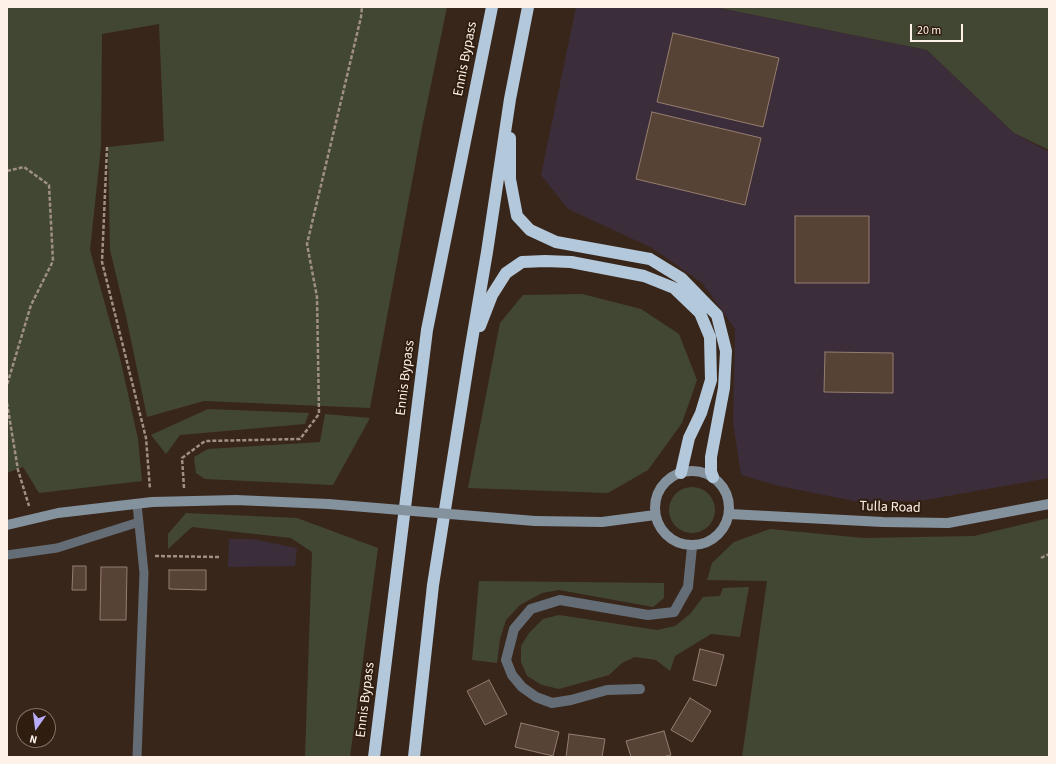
<!DOCTYPE html>
<style>
body{margin:0}
#map{position:relative;width:1056px;height:764px;overflow:hidden;background:#39261a;font-family:"Source Sans 3",sans-serif}
canvas{display:block}
.frame{position:absolute;inset:0;border:8px solid #fdf1e8;pointer-events:none}
.north{position:absolute;left:16px;top:708px;width:40px;height:40px;box-sizing:border-box;background:#2f1d10;border:1px solid #817266;border-radius:50%;rotate:194deg;font-size:11px;font-weight:700;line-height:16px;text-align:center;color:#fdf1e8}
.north::after{content:'';display:block;margin:auto;width:14px;height:18px;background:#b8abf7;clip-path:polygon(50% 0,100% 100%,50% 72%,0 100%)}
.scale{position:absolute;left:910px;top:24px;width:53px;height:18px;box-sizing:border-box;border:2px solid #fdf1e8;border-top:0;padding-left:5px;font-size:12px;line-height:14px;white-space:nowrap;color:#fdf1e8;-webkit-text-stroke:3px #2f1d10;paint-order:stroke}
</style>
<div id="map">
<canvas width="1056" height="764"></canvas>
<div class="frame"></div>
<div class="north">N</div>
<div class="scale">20 m</div>
</div>
<script>
const ctx = document.querySelector('canvas').getContext('2d');
ctx.lineJoin = 'round';
function fillPath(path, color) { ctx.fillStyle = color; ctx.fill(path, 'evenodd'); }
const toPath = rows => new Path2D(rows.map(r => 'M' + r).join(''));
function stroke(path, color, width, dash) { ctx.strokeStyle = color; ctx.lineWidth = width; ctx.lineCap = dash ? 'butt' : 'round'; ctx.setLineDash(dash || []); ctx.stroke(path); }
function drawText(font, color, halo, rows, align = 'center') {
  ctx.font = font + ' "Source Sans 3",sans-serif'; ctx.lineWidth = 4; ctx.setLineDash([]); ctx.textBaseline = 'middle'; ctx.strokeStyle = halo; ctx.fillStyle = color; for (const [text, x, y, turn = 0] of rows) {
    ctx.save(); ctx.translate(x, y); ctx.rotate((+turn || 0) * Math.PI / 180); ctx.textAlign = isNaN(turn) ? turn : align; if (halo) ctx.strokeText(text, 0, 0); ctx.fillText(text, 0, 0); ctx.restore();
  }
}
const industrial = toPath([
 [576,7,715,7,927,50,1014,133,1049,152,1049,478,920,501,854,501,779,486,741,475,733,422,735,329,702,283,652,248,568,209,541,175],
 [229,539,253,539,297,548,295,566,228,567]
]);
const green = toPath([
 [7,7,447,7,422,128,370,408,204,401,147,417,126,316,110,250,108,147,164,141,159,24,102,34,101,147,90,250,120,358,138,439,142,481,39,493,23,467,7,473],
 [715,7,1049,7,1049,150,1014,133,927,50],
 [582,294,641,309,679,334,697,380,682,423,648,470,608,493,468,488,500,323,523,295],
 [208,409,309,413,305,424,180,435,166,454,151,435],
 [325,414,370,418,333,485,205,479,196,473,194,457,208,449,320,442],
 '669 510a23 23 0 1 1 46 0a23 23 0 1 1-46 0Z',
 [186,513,297,518,378,548,350,757,305,757,312,552,291,538,192,527,168,549,168,534],
 [1049,518,1049,757,742,757,767,581,707,580,712,563,734,542,770,529,863,538,974,536],
 [479,581,664,583,664,598,653,607,559,590,542,593,520,605,506,620,500,639,497,663,472,660],
 [749,587,740,637,711,634,675,656,670,671,656,660,635,657,622,663,609,675,559,689,542,685,527,676,521,662,521,646,529,633,543,619,559,615,657,630,675,626,690,614,703,597,720,596,723,588]
]);
const building = toPath([
 [673,33,779,58,763,127,657,102,673,33],
 [652,112,761,138,745,205,636,179,652,112],
 [795,216,869,216,869,283,795,283,795,216],
 [825,352,893,353,893,393,824,392,825,352],
 [73,566,86,566,86,590,72,590,73,566],
 [101,567,127,567,126,620,100,620,101,567],
 [169,570,206,570,206,590,169,589,169,570],
 [700,649,724,655,716,686,693,680,700,649],
 [489,680,507,714,485,725,467,691,489,680],
 [690,698,711,711,692,742,671,730,690,698],
 [521,723,559,732,553,756,515,747,521,723],
 [664,731,671,755,662,757,631,757,626,741,664,731],
 [569,734,605,739,602,757,566,757,569,734]
]);
const path = toPath([
 [107,147,102,262,146,438,150,489],
 [7,171,24,167,49,185,53,261,31,305,7,385],
 [7,403,18,470,29,506],
 [184,488,182,458,205,441,300,439,319,414,317,297,307,244,361,17,362,7],
 [155,556,221,557],
 [1041,558,1049,554]
]);
const lane = toPath([
 [7,555,57,548,139,522],
 [137,757,144,573,137,504]
]);
const street = toPath([
 [640,689,607,690,571,700,552,703,536,697,522,687,512,675,506,660,514,629,531,609,560,600,648,615,674,612,688,587,692,547]
]);
const secondary = toPath([
 '655 508a37 37 0 1 1 74 0a37 37 0 1 1-74 0Z',
 [729,514,883,522,948,523,1049,504],
 [535,521,602,522,655,515],
 [7,525,58,513,152,502,236,500,328,504]
]);
const highway = toPath([
 [510,138,510,179,517,216,530,230,556,242,650,259,681,278,717,315,726,351,724,388,711,457,711,472,713,477],
 [480,326,492,295,506,273,522,262,545,261,571,262,644,276,674,288,700,313,710,337,711,380,701,413,689,438,681,473],
 [374,757,427,330,492,7],
 [414,757,433,585,470,352,487,252,510,99,528,7]
]);
const secondaryBridge = toPath([
 [328,504,535,521]
]);
const streetNames = [
 ["Ennis Bypass",466,59,-79],
 ["Ennis Bypass",406,378,-83],
 ["Tulla Road",890,508,2],
 ["Ennis Bypass",366,700,-83]
];
fillPath(industrial, '#3c2d3a');
fillPath(green, '#424734');
fillPath(building, '#574236');
stroke(building, '#957e70', 1);
stroke(path, '#9f8f85', 2.5, [4, 2]);
stroke(lane, '#646d75', 9);
stroke(street, '#646d75', 10);
stroke(secondary, '#84929e', 10);
stroke(highway, '#b3c8db', 12);
stroke(secondaryBridge, '#84929e', 10);
drawText('14px', '#fdf1e8', '#2f1d10', streetNames);
</script>
